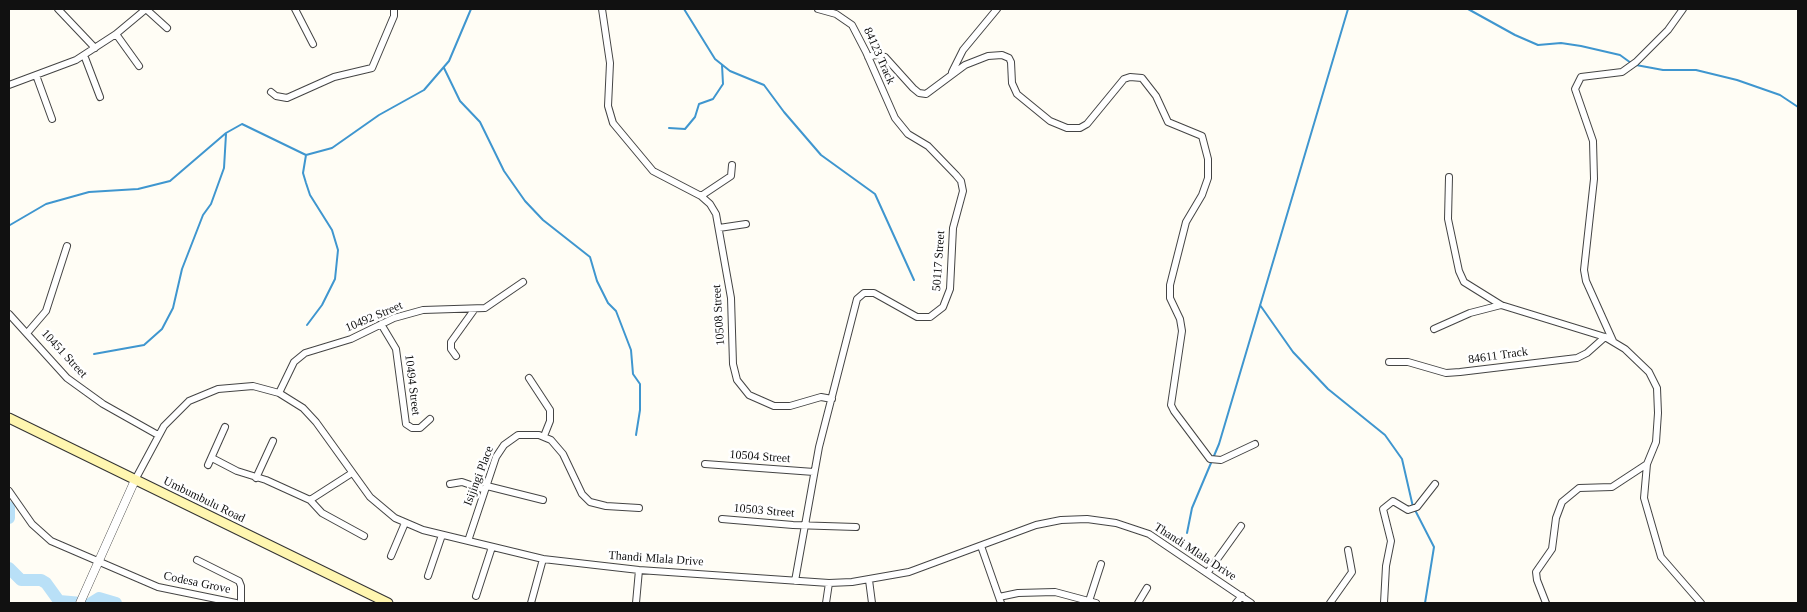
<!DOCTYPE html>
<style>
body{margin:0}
#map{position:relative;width:1807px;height:612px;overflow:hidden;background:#fffdf5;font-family:Georgia,serif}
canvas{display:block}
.frame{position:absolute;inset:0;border:10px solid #111;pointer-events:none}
</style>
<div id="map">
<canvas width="1807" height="612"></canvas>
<div class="frame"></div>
</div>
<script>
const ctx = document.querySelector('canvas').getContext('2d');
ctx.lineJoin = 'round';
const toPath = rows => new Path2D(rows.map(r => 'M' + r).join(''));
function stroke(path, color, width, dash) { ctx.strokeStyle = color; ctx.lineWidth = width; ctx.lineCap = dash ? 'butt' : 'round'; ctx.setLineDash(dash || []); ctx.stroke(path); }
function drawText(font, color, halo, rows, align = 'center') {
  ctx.font = font + ' Georgia,serif'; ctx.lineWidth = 5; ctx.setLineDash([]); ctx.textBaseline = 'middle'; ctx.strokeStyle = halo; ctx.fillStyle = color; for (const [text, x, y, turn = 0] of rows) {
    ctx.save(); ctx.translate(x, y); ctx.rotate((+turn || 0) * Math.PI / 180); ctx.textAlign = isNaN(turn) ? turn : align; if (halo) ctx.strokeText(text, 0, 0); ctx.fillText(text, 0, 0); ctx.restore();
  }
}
const stream = toPath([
 [684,9,715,59,730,71,764,85,784,112,821,155,875,194,914,280],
 [1468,9,1515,35,1538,45,1561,43,1581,46,1620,55,1631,63],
 [1636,65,1663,70,1696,70,1737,80,1780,95,1798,107],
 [444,68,460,101,480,122,504,171,525,201,543,220,590,257,597,281,608,303,616,311,631,350,633,374,640,384,640,410,636,435],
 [669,128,685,129,695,117,699,104,713,99,723,84,722,65],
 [306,155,303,173,306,183,310,195,332,230,338,250,335,279,322,305,307,325],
 [10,225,46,204,89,192,138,189,170,181,226,133,242,124,306,155,332,148,379,115,424,90,449,61,471,9],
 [1260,305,1293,352,1328,389,1385,435,1402,459,1413,507],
 [94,354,144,345,162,329,173,308,182,269,203,215,211,204,224,168,226,134],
 [1415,510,1434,547,1425,603],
 [1187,533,1192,508,1219,444,1348,9]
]);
const river = toPath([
 [9,507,9,518],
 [9,568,21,580,41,580,46,583,59,601,82,603],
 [91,603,99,598,116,603]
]);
const minor = toPath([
 [58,9,95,48],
 [146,9,167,28],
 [295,9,313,44],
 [602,9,610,63,608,106,613,123,653,171,701,196,710,204,716,214,731,298,733,364,737,380,749,395,774,406,790,406,821,397,832,399],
 [116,34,139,66],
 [84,55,100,97],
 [868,57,875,55,885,57,913,88,919,93,926,94,965,65,988,56,1002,55,1009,58,1011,62,1012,83,1017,94,1050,121,1067,128,1080,128,1087,124,1124,79,1130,77,1142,78,1156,96,1168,122,1202,136,1208,159,1208,178,1202,195,1186,222,1170,285,1170,298,1180,319,1182,331,1171,405,1174,411,1210,459,1221,460,1255,444],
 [952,72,963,50,997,9],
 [36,75,52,119],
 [9,85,76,60,116,34,146,9],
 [271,92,276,96,287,98,334,77,372,68,394,16,394,9],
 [1449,177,1448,219,1459,271,1464,282,1501,305,1605,337,1625,349,1649,372,1657,388,1658,413,1656,442,1647,464,1644,498,1661,557,1701,603],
 [701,196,731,176,732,165],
 [719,228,746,224],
 [9,314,67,378,103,404,158,435],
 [381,324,396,349,406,424,412,428,420,428,430,419],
 [1434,329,1470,313,1501,305],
 [28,332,46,311,67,246],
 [1613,341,1586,281,1584,270,1594,179,1593,141,1575,89,1581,77,1622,72,1636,62,1668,30,1683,9],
 [456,356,451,349,451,342,474,310],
 [1389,362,1408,362,1446,373,1460,372,1577,358,1587,353,1605,337],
 [529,378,550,410,550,421,544,436],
 [279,393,294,362,305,353,351,339,394,318,423,310,485,308,523,282],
 [212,458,237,471,266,480,310,500,322,513,364,536],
 [705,464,814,472],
 [208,465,225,427],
 [256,478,273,441],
 [135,480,164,426,189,401,218,389,253,386,279,393,303,408,316,422,370,497,395,518,423,530,543,559,639,570,829,583,852,582,909,572,1036,525,1061,520,1087,519,1116,523,1149,534,1251,603],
 [450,484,462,482,485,490],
 [487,486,543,500],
 [9,491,32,524,51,541,158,587,236,603],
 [310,500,352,473],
 [722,519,793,525,856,527],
 [468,541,496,457,504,445,518,435,539,435,551,440,563,454,582,494,590,502,606,506,639,508],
 [981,546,1001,603],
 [391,556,405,523],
 [197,560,239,581,241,586,241,603],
 [1208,572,1241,526],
 [428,576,442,535],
 [869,580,872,603],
 [795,581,819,447,857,299,864,293,874,293,917,317,930,317,943,307,950,289,953,228,963,191,961,181,956,175,928,146,908,134,895,118,866,52,852,25,836,14,818,9],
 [476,596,492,547],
 [999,597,1018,593,1055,592,1096,603],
 [1089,601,1101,564],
 [531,603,543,559],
 [636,603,639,570],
 [826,603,829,583],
 [1138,603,1147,588],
 [1236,603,1242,596],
 [1330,603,1352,572,1348,550],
 [1384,603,1386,566,1391,541,1383,509,1393,501,1408,510,1417,507,1435,484],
 [1546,603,1537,580,1536,572,1552,549,1556,518,1562,502,1579,488,1612,487,1647,464]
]);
const tertiary = toPath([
 [80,603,135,480]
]);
const secondary = toPath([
 [9,418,388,603]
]);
const streetNames = [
 ["84123 Track",879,56,66],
 ["50117 Street",939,261,-86],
 ["10508 Street",719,315,-94],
 ["10492 Street",374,317,-23],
 ["10451 Street",64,354,47],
 ["84611 Track",1498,356,-8],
 ["10494 Street",412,385,83],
 ["10504 Street",760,457,4],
 ["Isijingi Place",479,476,-69],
 ["Umbumbulu Road",204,500,26],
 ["10503 Street",764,511,5],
 ["Thandi Mlala Drive",1195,552,33],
 ["Thandi Mlala Drive",656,559,4],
 ["Codesa Grove",197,583,12]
];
stroke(stream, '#3f96cf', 2);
stroke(river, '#b9e0f7', 12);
stroke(minor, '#444', 8);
stroke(tertiary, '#444', 9);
stroke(secondary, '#333', 11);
stroke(minor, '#fff', 6);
stroke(tertiary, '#fff', 8);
stroke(secondary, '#fff6b0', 9);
drawText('12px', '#111', '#fff', streetNames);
</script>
